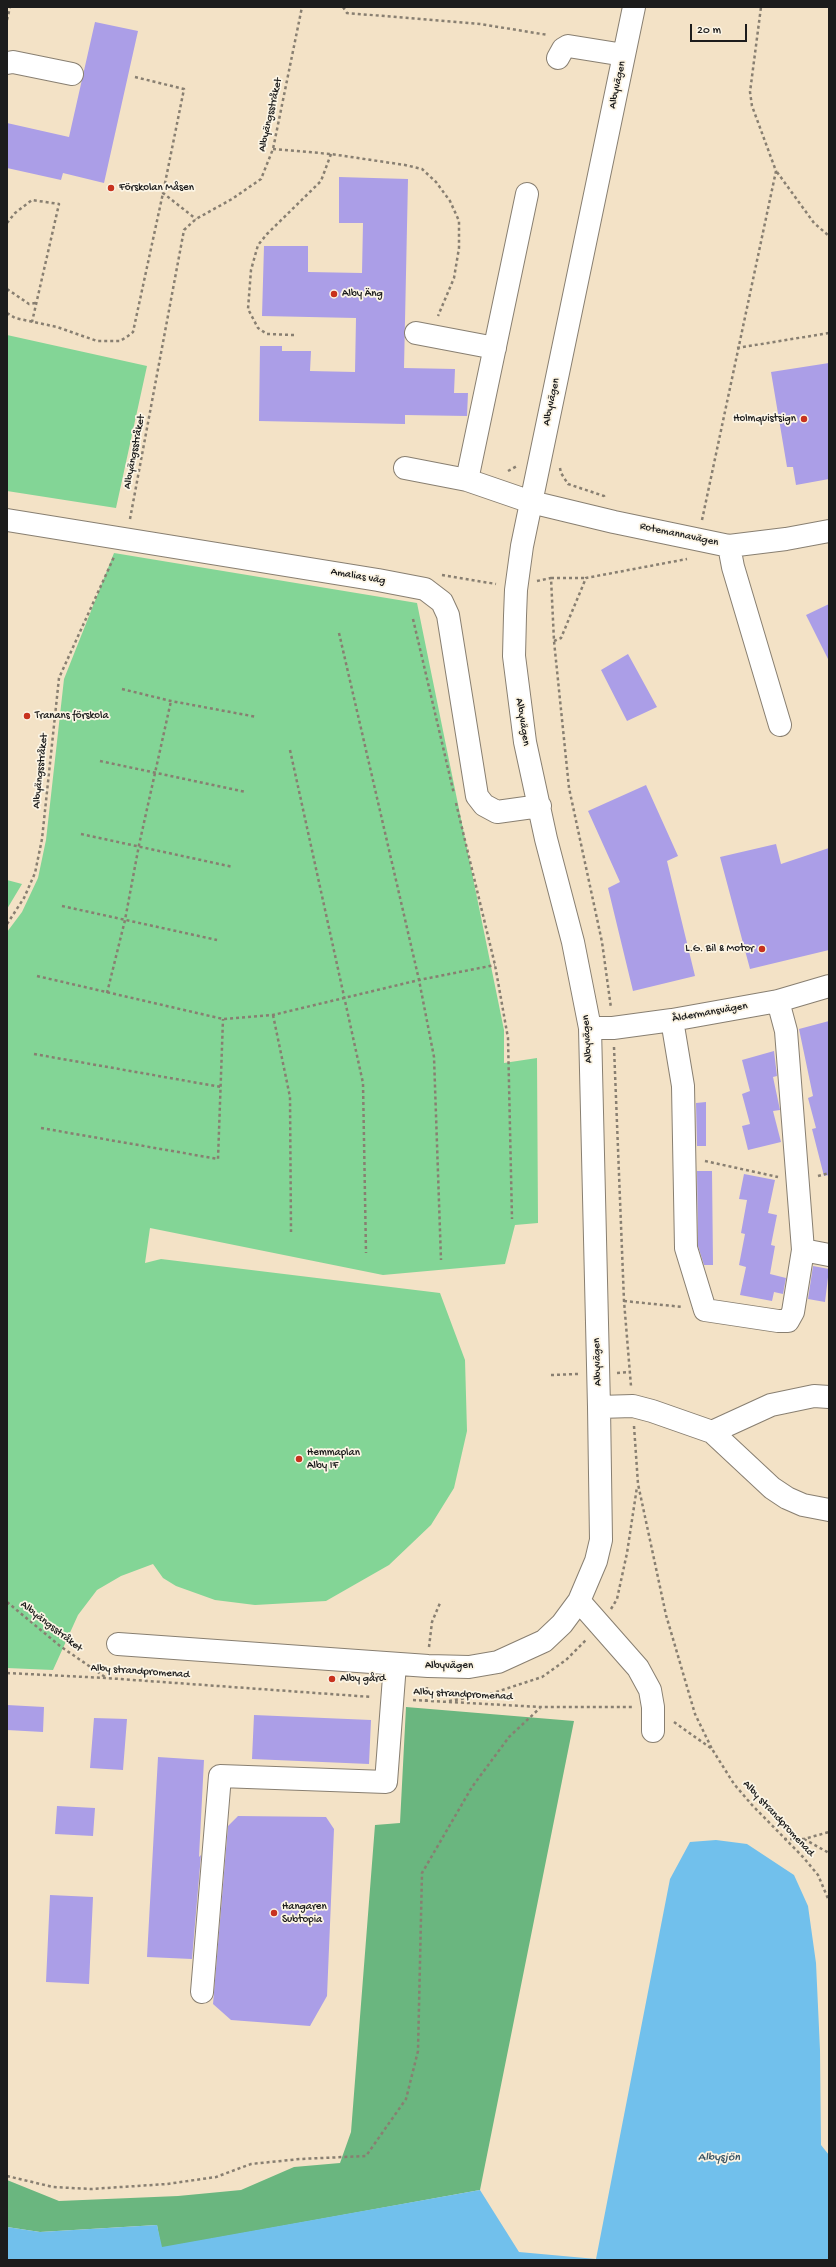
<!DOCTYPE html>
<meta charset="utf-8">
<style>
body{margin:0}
#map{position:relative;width:836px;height:2267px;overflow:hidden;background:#f3e2c6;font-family:"Gochi Hand",sans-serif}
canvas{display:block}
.frame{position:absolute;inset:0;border:8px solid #1c1c1c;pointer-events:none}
.scale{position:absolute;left:690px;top:24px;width:57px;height:18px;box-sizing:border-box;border:2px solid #1c1c1c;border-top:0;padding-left:5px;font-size:12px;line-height:14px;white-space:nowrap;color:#1c1c1c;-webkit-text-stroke:3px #fcf5e5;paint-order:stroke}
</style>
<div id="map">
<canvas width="836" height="2267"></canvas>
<div class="frame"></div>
<div class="scale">20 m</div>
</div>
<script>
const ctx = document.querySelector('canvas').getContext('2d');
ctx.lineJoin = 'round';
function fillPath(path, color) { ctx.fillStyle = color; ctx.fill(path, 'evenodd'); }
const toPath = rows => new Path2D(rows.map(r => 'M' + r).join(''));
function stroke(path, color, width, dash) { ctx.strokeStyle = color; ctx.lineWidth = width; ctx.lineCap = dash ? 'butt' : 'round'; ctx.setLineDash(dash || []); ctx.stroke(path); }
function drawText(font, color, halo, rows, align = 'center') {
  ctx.font = font + ' "Gochi Hand",sans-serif'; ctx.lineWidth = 3.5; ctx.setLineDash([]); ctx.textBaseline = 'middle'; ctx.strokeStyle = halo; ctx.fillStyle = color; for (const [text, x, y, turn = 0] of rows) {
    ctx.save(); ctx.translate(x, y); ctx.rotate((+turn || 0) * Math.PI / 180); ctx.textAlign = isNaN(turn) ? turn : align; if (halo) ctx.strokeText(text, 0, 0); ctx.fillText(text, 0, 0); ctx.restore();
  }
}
const green = toPath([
 [7,335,147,366,116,508,7,491],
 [114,553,417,603,504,1030,504,1063,537,1058,538,1223,515,1225,505,1264,383,1275,150,1228,145,1263,161,1259,440,1293,465,1360,467,1431,454,1488,431,1525,389,1565,326,1601,255,1605,215,1600,176,1586,163,1578,153,1564,121,1576,97,1590,78,1615,53,1670,7,1668,7,932,22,912,38,878,46,840,64,679],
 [7,880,22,884,7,909]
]);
const forest = toPath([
 [406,1707,574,1721,480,2190,161,2248,157,2225,40,2232,7,2227,7,2180,59,2201,178,2196,241,2190,294,2167,340,2163,351,2132,375,1825,400,1823]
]);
const water = toPath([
 [716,1840,747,1844,794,1875,808,1906,816,1963,820,2050,821,2145,829,2155,829,2260,7,2260,7,2227,40,2232,157,2225,162,2247,480,2190,519,2252,596,2259,670,1879,690,1842]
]);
const building = toPath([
 [95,22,138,31,104,183,63,173,61,180,7,168,7,123,69,137],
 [339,177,408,179,404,368,455,369,454,393,468,393,467,416,405,415,405,424,259,421,260,346,282,346,282,351,311,351,310,371,355,372,356,318,262,316,264,246,308,246,308,272,362,273,363,223,339,223],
 [829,363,829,479,796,485,793,467,787,467,771,372],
 [829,604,829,661,806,615],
 [628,654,657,707,627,721,601,670],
 [646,785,678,856,667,861,695,976,633,991,608,888,620,882,588,811],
 [776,844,781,864,829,848,829,950,750,969,720,857],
 [829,1021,829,1175,824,1176,812,1129,816,1128,808,1098,813,1096,799,1029],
 [774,1051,777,1076,773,1077,780,1110,773,1111,781,1142,748,1150,742,1126,750,1124,742,1094,750,1091,742,1060],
 [706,1102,706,1146,697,1146,696,1103],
 [697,1171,712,1171,713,1265,704,1265,698,1246],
 [744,1174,775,1180,768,1213,777,1215,771,1245,775,1246,770,1274,786,1278,783,1294,774,1292,772,1301,740,1295,746,1267,739,1265,745,1234,741,1233,747,1200,739,1199],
 [813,1266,829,1269,825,1302,808,1299],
 [7,1705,44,1707,43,1732,7,1730],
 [254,1715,371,1720,369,1764,252,1759],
 [94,1718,127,1719,123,1770,90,1768],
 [158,1757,204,1760,199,1857,201,1855,192,1959,147,1957],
 [57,1806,95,1808,93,1836,55,1834],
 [238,1816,326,1817,334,1829,327,1996,310,2026,231,2020,213,2004,228,1826],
 [50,1895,93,1897,89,1984,46,1982]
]);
const path = toPath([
 [343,7,347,13,480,24,548,35],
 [7,20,10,7],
 [135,77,184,89,163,193,196,219],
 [273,149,331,154,405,165,422,169,436,182,450,201,459,221,459,248,454,278,438,316],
 [777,172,814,223,829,236],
 [7,223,15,213,32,200,59,204,32,322],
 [7,289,29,304,36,303],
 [7,313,15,318,57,327,97,341,120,341,128,336,133,332,163,193],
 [294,335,267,334,258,328,248,309,251,270,258,245,267,234,321,181,331,154],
 [737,348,829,333],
 [560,468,561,473,568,484,604,496,605,499],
 [508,471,517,466],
 [130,519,184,230,196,219,232,199,261,179,273,149,302,7],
 [702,520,776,171,752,106,750,92,761,7],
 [442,575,496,584],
 [551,578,586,578],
 [537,581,551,578,554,641,569,788,602,942,611,1008],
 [413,619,454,794],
 [339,633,419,980,434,1057,441,1260],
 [554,641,561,638,586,578,687,559],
 [122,689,171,701,257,717],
 [290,750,363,1083,366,1253],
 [100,761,246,792],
 [456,803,495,965,508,1038,512,1219],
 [81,834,233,867],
 [62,906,217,940],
 [7,924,24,898,35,873,42,839,59,678,114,557],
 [37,976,223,1019,273,1015,419,980,495,965],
 [107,993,125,920,139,845,171,701],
 [273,1015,290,1097,291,1232],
 [614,1047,624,1301,631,1386],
 [34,1054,221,1087],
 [41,1128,218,1159,223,1019],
 [705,1161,778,1177],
 [818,1176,829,1173],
 [624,1301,683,1307],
 [617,1373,631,1372],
 [551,1375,578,1374],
 [634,1426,638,1484,666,1615,695,1714,712,1749],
 [7,1602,60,1646,105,1677],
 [611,1609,617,1599,627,1553,637,1487],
 [429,1647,432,1622,440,1603],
 [7,1673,106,1678,372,1697],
 [413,1700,541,1707,633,1707],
 [449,1701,490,1694,542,1677,566,1660,587,1639],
 [426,1702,427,1686],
 [674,1722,712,1749,734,1784,752,1805,803,1857,818,1875,829,1901],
 [784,1839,804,1839,829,1832],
 [804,1839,829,1853],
 [7,2176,53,2187,91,2189,167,2184,216,2177,251,2164,300,2159,366,2156,406,2099,418,2051,422,1873,472,1787,509,1737,540,1708]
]);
const minor = toPath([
 [558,58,563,49,568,46,624,55],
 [7,63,13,62,72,74],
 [416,333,495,348],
 [405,468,467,480,531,502,614,522,729,546,786,539,829,531],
 [467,480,527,194],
 [7,520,378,580,425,589,442,602,448,615,477,796,484,805,497,812,540,806],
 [729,546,733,567,780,725],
 [672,1020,683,1086,686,1248,705,1310,778,1321,788,1321,793,1312,803,1250,786,1031,778,1001],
 [590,1028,613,1028,672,1020,778,1001,829,986],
 [803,1250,829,1255],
 [599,1407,633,1406,652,1411,712,1432,772,1488,787,1498,803,1505,829,1510],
 [712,1432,771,1405,814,1396,829,1397],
 [579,1601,638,1668,650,1690,653,1707,653,1731],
 [118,1644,428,1666,469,1667,498,1662,544,1641,562,1624,579,1601,596,1561,601,1540,599,1407,590,1028,573,942,546,839,525,742,514,656,515,616,516,590,522,546,634,7],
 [202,1992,220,1776,386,1782,395,1664]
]);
const markers = [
 [111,188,4,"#c8321e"],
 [334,294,4,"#c8321e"],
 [804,419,4,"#c8321e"],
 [27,716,4,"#c8321e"],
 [762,949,4,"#c8321e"],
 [299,1459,4,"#c8321e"],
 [332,1679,4,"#c8321e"],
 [274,1913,4,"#c8321e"]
];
const streetNames = [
 ["Albyvägen",618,85,-78],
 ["Albyängsstråket",271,115,-77],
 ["Albyvägen",552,402,-78],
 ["Albyängsstråket",135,452,-79],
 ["Rotemannavägen",679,535,12],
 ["Amalias väg",358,577,10],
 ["Albyvägen",522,722,81],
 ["Albyängsstråket",41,771,-84],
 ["Åldermansvägen",710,1013,-10],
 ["Albyvägen",588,1039,-94],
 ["Albyvägen",598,1362,-92],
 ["Albyängsstråket",51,1627,38],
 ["Albyvägen",449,1666],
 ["Alby strandpromenad",140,1672,4],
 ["Alby strandpromenad",463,1695,3],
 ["Alby strandpromenad",778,1819,47]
];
const poiNames = [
 ["Förskolan Måsen",119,188],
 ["Alby Äng",342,294],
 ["Holmquistsign",796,419,"right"],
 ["Tranans förskola",35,716],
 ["L.G. Bil & Motor",754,949,"right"],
 ["Hemmaplan",307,1453],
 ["Alby IF",307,1466],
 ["Alby gård",340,1679],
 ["Hangaren",282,1907],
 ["Subtopia",282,1920]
];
const waterNames = [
 ["Albysjön",719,2158]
];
fillPath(green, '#83d596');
fillPath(forest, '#6ab67f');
fillPath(water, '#71c0ec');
fillPath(building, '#ab9ee7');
stroke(minor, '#887f71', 24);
stroke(path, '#887f71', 2.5, [3, 3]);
stroke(minor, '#fff', 22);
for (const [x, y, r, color] of markers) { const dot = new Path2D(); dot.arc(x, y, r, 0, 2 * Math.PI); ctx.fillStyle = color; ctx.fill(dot); stroke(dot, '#fcf5e5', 1.5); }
drawText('11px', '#1c1c1c', '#fcf5e5', streetNames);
drawText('11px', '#1c1c1c', '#fcf5e5', poiNames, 'left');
drawText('italic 12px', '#3a5565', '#fcf5e5', waterNames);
</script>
